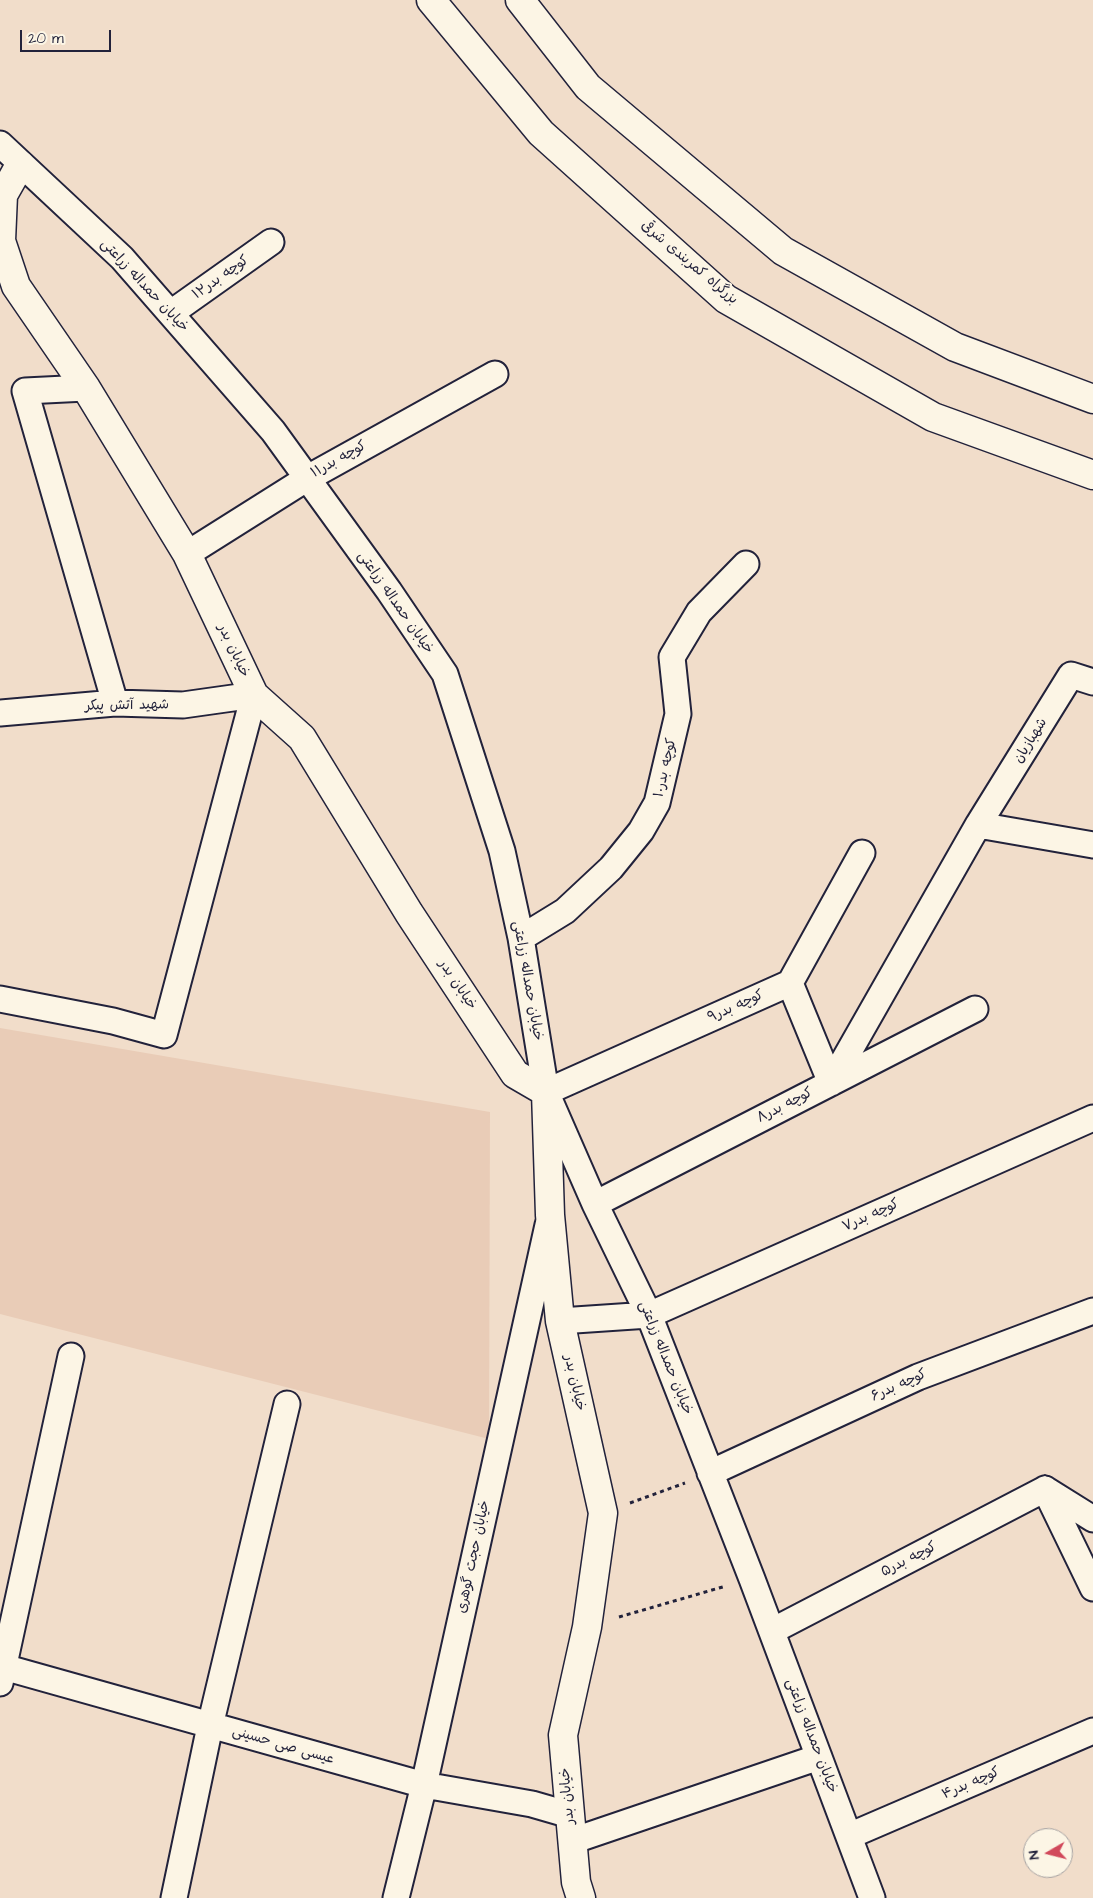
<!DOCTYPE html>
<meta charset="utf-8">
<style>
body{margin:0}
#map{position:relative;width:1093px;height:1898px;overflow:hidden;background:#f1ddca;font-family:"Architects Daughter",sans-serif}
canvas{display:block}
.north{position:absolute;left:1023px;top:1828px;width:50px;height:50px;box-sizing:border-box;background:#fcf5e5;border:1px solid #a5a1a1;border-radius:50%;rotate:262deg;font-size:14px;font-weight:700;line-height:20px;text-align:center;color:#22223b}
.north::after{content:'';display:block;margin:auto;width:18px;height:22px;background:#d1495b;clip-path:polygon(50% 0,100% 100%,50% 72%,0 100%)}
.scale{position:absolute;left:20px;top:30px;width:91px;height:22px;box-sizing:border-box;border:2px solid #22223b;border-top:0;padding-left:6px;font-size:15px;line-height:18px;white-space:nowrap;color:#22223b;-webkit-text-stroke:4px #fcf5e5;paint-order:stroke}
</style>
<div id="map">
<canvas width="1093" height="1898"></canvas>
<div class="north">N</div>
<div class="scale">20 m</div>
</div>
<script>
const ctx = document.querySelector('canvas').getContext('2d');
ctx.lineJoin = 'round';
function fillPath(path, color) { ctx.fillStyle = color; ctx.fill(path, 'evenodd'); }
const toPath = rows => new Path2D(rows.map(r => 'M' + r).join(''));
function stroke(path, color, width, dash) { ctx.strokeStyle = color; ctx.lineWidth = width; ctx.lineCap = dash ? 'butt' : 'round'; ctx.setLineDash(dash || []); ctx.stroke(path); }
function drawText(font, color, halo, rows, align = 'center') {
  ctx.font = font + ' "Architects Daughter","Playpen Sans Arabic",sans-serif'; ctx.lineWidth = 4; ctx.setLineDash([]); ctx.textBaseline = 'middle'; ctx.strokeStyle = halo; ctx.fillStyle = color; for (const [text, x, y, turn = 0] of rows) {
    ctx.save(); ctx.translate(x, y); ctx.rotate((+turn || 0) * Math.PI / 180); ctx.textAlign = isNaN(turn) ? turn : align; if (halo) ctx.strokeText(text, 0, 0); ctx.fillText(text, 0, 0); ctx.restore();
  }
}
const built = toPath([
 [0,1028,490,1112,489,1439,0,1314]
]);
const path = toPath([
 [630,1503,685,1483],
 [619,1617,726,1586]
]);
const street = toPath([
 [0,144,122,258,273,431,389,591,445,674,502,851,521,938,546,1092,595,1204,649,1315,752,1579,872,1898],
 [171,313,271,242],
 [86,388,25,391,115,703],
 [187,554,306,479,495,374],
 [0,713,115,703,183,705,254,695,164,1035,113,1021,0,999],
 [978,825,1093,845],
 [521,938,565,911,611,868,641,831,657,803,678,714,672,657,699,612,746,564],
 [790,983,831,1083],
 [831,1083,978,825,1071,675,1093,682],
 [546,1092,790,983,862,853],
 [595,1204,975,1009],
 [560,1321,649,1315,1093,1118],
 [710,1473,918,1377,1093,1311],
 [1045,1489,1093,1588],
 [1045,1489,1093,1519],
 [772,1631,1045,1489],
 [0,1666,424,1785,532,1804,570,1815],
 [0,1683,71,1356],
 [849,1836,1093,1731],
 [572,1841,819,1757],
 [174,1898,210,1726,287,1404],
 [396,1898,424,1785,548,1225]
]);
const secondary = toPath([
 [20,165,3,195,1,241,16,286,86,388,187,554,254,695,302,738,409,913,515,1074,546,1092,550,1215,560,1321,603,1513,587,1627,563,1735,576,1882,581,1898]
]);
const highway = toPath([
 [431,0,541,133,726,299,933,417,1093,475],
 [520,0,588,87,783,251,955,347,1093,399]
]);
const streetNames = [
 ["بزرگراه کمربندی شرقی",689,263,40],
 ["کوچه بدر۱۲",221,278,-35],
 ["خیابان حمداله زراعتی",144,286,47],
 ["کوچه بدر۱۱",339,460,-29],
 ["خیابان حمداله زراعتی",395,603,55],
 ["خیابان بدر",233,651,65],
 ["شهید آتش پیکر",127,706,-1],
 ["شهبازیان",1031,741,-58],
 ["کوچه بدر۱۰",666,768,-77],
 ["خیابان حمداله زراعتی",527,981,80],
 ["خیابان بدر",457,985,56],
 ["کوچه بدر۹",736,1007,-24],
 ["کوچه بدر۸",785,1106,-27],
 ["کوچه بدر۷",871,1216,-24],
 ["خیابان حمداله زراعتی",665,1358,68],
 ["خیابان بدر",574,1383,77],
 ["کوچه بدر۶",899,1386,-24],
 ["خیابان حجت گوهری",474,1557,-78],
 ["کوچه بدر۵",909,1560,-27],
 ["خیابان حمداله زراعتی",811,1736,69],
 ["عیسی صی حسینی",283,1746,16],
 ["کوچه بدر۴",971,1784,-23],
 ["خیابان بدر",568,1796,-95]
];
fillPath(built, '#e9ccb7');
stroke(street, '#22223b', 29);
stroke(secondary, '#22223b', 31);
stroke(highway, '#22223b', 31);
stroke(path, '#22223b', 3, [4, 4]);
stroke(street, '#fcf5e5', 25);
stroke(secondary, '#fcf5e5', 28);
stroke(highway, '#fcf5e5', 28);
drawText('14px', '#22223b', '#fcf5e5', streetNames);
</script>
